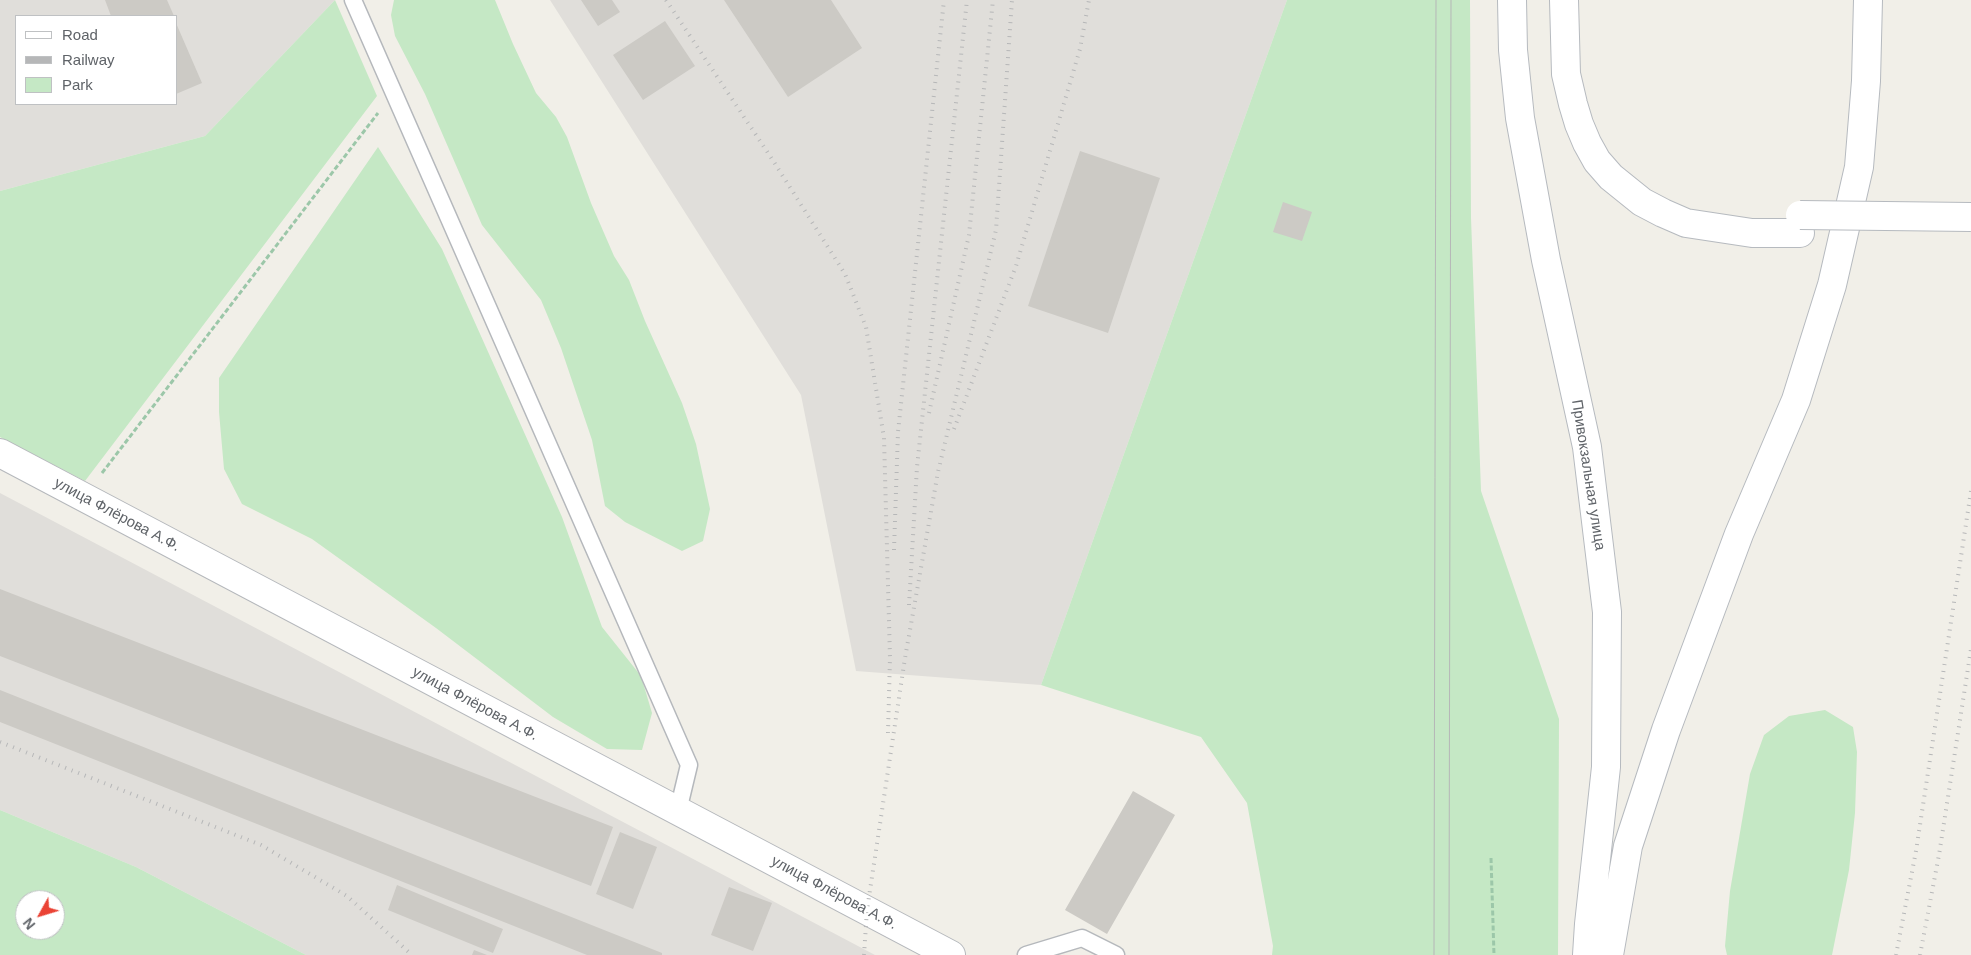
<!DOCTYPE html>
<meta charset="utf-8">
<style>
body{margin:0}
#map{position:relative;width:1971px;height:955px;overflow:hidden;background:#f1efe8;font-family:Arial,sans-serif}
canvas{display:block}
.legend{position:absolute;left:15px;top:15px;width:162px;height:90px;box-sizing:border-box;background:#fff;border:1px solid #bfc1c3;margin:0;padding:6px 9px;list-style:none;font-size:15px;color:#5f6368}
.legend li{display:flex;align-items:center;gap:10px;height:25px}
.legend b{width:25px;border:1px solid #bfc1c3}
.north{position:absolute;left:15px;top:890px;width:50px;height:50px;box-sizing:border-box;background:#fff;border:1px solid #bfc1c3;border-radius:50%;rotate:231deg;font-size:14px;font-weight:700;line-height:20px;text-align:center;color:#5f6368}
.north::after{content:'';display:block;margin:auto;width:18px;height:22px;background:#ea4335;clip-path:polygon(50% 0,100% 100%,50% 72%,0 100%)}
</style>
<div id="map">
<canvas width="1971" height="955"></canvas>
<ul class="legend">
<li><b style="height:6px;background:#fff"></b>Road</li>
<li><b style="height:6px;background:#b6b7b8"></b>Railway</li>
<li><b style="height:14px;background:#c5e8c5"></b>Park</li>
</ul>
<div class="north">N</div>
</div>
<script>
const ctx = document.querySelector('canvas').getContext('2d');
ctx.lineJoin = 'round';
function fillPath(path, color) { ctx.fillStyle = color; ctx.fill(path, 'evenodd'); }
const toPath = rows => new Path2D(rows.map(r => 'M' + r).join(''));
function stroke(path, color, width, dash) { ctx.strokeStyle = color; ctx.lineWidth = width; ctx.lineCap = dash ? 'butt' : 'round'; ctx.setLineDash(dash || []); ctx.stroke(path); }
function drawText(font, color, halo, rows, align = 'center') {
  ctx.font = font + ' Arial,sans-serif'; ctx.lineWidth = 4; ctx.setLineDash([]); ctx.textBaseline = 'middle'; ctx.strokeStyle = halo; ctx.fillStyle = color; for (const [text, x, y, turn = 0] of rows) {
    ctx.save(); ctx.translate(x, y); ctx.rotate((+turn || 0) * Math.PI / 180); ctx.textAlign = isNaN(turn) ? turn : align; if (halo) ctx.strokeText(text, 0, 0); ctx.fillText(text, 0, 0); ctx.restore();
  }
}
const industrial = toPath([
 [0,0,335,0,205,136,0,191],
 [16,16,176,16,176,104,16,104],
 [550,0,1287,0,1041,685,856,671,801,395],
 [0,493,875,955,306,955,136,867,0,810]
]);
const green = toPath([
 [335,0,377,96,85,481,0,437,0,191,205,136],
 [394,0,495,0,513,44,536,93,556,117,567,137,591,203,614,256,629,280,645,321,682,403,696,444,710,509,703,541,682,551,625,522,605,506,592,440,561,348,541,300,482,225,425,94,395,36,391,15],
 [1287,0,1470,0,1471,218,1481,491,1559,719,1558,955,1272,955,1273,946,1247,803,1201,737,1041,685],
 [378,147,442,249,562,517,602,627,641,676,652,713,642,750,607,749,553,717,436,628,312,539,242,504,224,469,219,412,219,378],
 [1825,710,1853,727,1857,752,1855,813,1849,870,1832,955,1727,955,1725,946,1730,891,1750,774,1764,735,1789,716],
 [0,810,136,867,306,955,0,955],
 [25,900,55,900,55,930,25,930]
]);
const building = toPath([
 [105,0,167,0,174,16,111,16],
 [581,0,612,0,620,12,598,26],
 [724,0,831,0,862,48,788,97],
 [665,21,695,66,643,100,613,55],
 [176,23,202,83,176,94],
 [1080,151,1160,178,1108,333,1028,306],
 [1283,202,1312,212,1302,241,1273,232],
 [0,589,613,827,591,886,0,656],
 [0,690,662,953,662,955,587,955,0,722],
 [1133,791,1175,815,1107,934,1065,910],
 [620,832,657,847,633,909,596,894],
 [397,885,503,929,493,953,388,910],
 [729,887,772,903,753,951,711,935],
 [474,950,487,955,472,955]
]);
const path = toPath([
 [102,473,378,113],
 [1491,858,1494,955]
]);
const service = toPath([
 [353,0,689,765,678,811],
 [1026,955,1082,938,1116,955]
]);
const tertiary = toPath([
 [0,453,951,955]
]);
const secondary = toPath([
 [1512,0,1513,50,1520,118,1546,260,1587,447,1607,612,1606,767,1589,924,1587,955],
 [1564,0,1566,74,1573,104,1579,124,1587,143,1597,161,1611,177,1642,202,1663,213,1686,223,1752,233,1800,233],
 [1609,955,1628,846,1666,730,1739,534,1796,400,1832,285,1859,167,1866,81,1868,0]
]);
const tram = toPath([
 [1434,955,1436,0],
 [1449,955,1451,0]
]);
const rail = toPath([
 [666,0,772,159,845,274,866,327,884,438,890,658,888,733],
 [929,413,969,235,993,0],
 [954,429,1016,266,1080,49,1089,0],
 [894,550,898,432,944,0],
 [909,605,917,467,967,0],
 [0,742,261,845,347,896,412,955],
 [864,955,867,910,905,658,938,472,996,230,1012,0],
 [1896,955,1916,851,1971,491],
 [1920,955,1939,855,1971,649]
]);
const secondaryBridge = toPath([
 [1800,215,1971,217]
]);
const streetNames = [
 ["Привокзальная улица",1588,475,81],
 ["улица Флёрова А.Ф.",117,515,28],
 ["улица Флёрова А.Ф.",475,704,28],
 ["улица Флёрова А.Ф.",834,893,28]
];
fillPath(industrial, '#e0deda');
fillPath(green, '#c5e8c5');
fillPath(building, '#cccac5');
stroke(service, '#b5b8bc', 19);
stroke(tertiary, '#b5b8bc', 30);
stroke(secondary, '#b6babf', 30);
stroke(path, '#9cc7a9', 3, [5, 2.5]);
stroke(service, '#fff', 16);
stroke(tertiary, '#fff', 28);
stroke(secondary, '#fff', 28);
stroke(tram, '#b6b7b8', 1);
stroke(rail, '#b6b7b8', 4, [1, 6]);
stroke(secondaryBridge, '#b6babf', 30, []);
stroke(secondaryBridge, '#fff', 28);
drawText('15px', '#5f6368', '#fff', streetNames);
</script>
